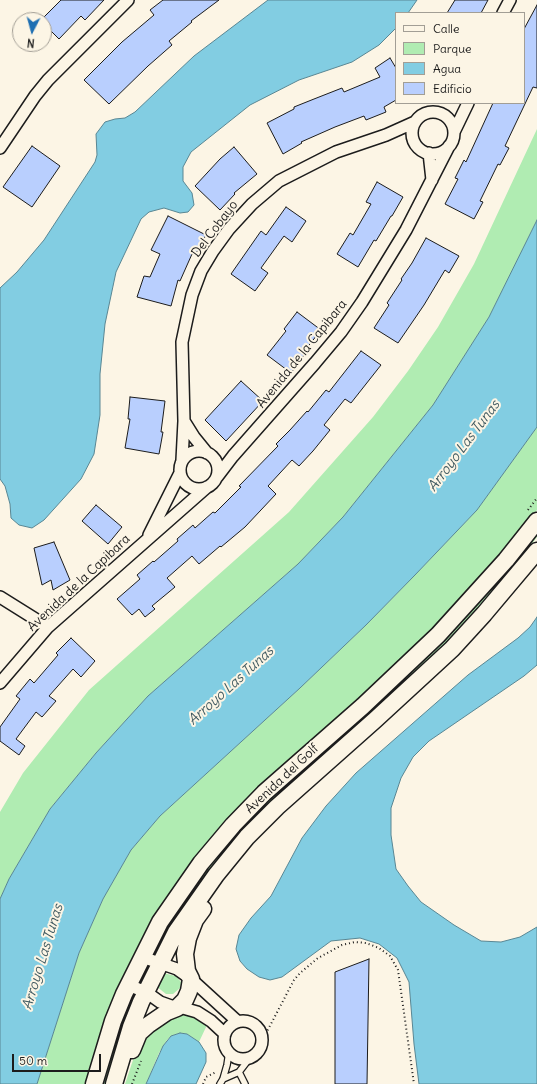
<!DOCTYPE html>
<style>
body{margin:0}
#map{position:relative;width:537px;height:1084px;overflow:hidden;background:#fcf5e5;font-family:Delius,sans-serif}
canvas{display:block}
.legend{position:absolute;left:395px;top:12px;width:130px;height:92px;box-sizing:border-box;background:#fcf5e5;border:1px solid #a29e95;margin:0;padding:5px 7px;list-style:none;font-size:12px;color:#1c1c1c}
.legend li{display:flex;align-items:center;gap:8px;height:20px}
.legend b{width:20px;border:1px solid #a29e95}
.north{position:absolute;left:12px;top:12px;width:40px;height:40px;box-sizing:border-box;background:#fcf5e5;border:1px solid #a29e95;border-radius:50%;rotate:186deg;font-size:11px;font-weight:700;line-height:16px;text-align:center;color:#1c1c1c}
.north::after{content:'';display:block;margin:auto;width:14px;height:18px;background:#1f6fb2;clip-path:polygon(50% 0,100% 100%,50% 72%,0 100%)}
.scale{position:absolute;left:12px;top:1054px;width:89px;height:18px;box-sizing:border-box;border:2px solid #1c1c1c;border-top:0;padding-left:5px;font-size:12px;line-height:14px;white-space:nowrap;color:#1c1c1c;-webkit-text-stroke:3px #fcf5e5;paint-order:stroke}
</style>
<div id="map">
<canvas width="537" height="1084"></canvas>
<ul class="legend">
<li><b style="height:5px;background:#fcf5e5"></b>Calle</li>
<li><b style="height:11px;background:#b0ecb2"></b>Parque</li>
<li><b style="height:11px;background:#82cde2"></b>Agua</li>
<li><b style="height:11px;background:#b9cffe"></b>Edificio</li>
</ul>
<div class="north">N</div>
<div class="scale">50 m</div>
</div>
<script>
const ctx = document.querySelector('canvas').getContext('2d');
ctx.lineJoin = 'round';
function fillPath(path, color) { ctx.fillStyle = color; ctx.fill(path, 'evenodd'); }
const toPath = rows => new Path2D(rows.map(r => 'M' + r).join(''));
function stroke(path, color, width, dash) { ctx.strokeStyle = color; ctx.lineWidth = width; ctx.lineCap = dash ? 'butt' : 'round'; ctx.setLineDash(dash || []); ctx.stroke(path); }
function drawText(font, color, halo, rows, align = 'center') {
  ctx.font = font + ' Delius,sans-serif'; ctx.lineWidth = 4; ctx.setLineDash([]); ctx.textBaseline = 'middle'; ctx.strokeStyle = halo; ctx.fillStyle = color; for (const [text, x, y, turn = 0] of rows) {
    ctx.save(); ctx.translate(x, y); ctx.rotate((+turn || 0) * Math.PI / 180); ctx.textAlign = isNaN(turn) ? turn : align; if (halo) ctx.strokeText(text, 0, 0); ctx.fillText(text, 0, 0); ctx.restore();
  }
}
const green = toPath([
 [537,129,537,220,489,317,433,405,343,517,298,564,148,696,96,753,50,809,9,879,0,899,0,812,23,773,89,690,289,512,373,417,408,371,438,327,474,264],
 [537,427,537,510,502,554,432,635,274,778,248,798,180,878,152,924,87,1084,37,1084,79,953,103,899,131,850,160,816,300,688,366,625,415,575,477,510],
 [537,529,537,537,515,567,478,610,173,924,172,923,180,903,189,888,249,816],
 [163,973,176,976,181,982,180,988,173,994,166,994,156,986],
 [135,995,137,996,107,1084,102,1084,121,1028],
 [182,1010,201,1020,207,1025,199,1042,187,1034,180,1033,171,1036,167,1040,159,1053,146,1084,125,1084,138,1045,147,1031]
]);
const water = toPath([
 [268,0,417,0,408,13,396,13,396,28,379,45,352,62,299,80,250,105,191,152,183,167,183,181,192,193,194,205,188,212,180,213,164,208,149,212,141,219,116,272,105,324,100,374,100,415,94,454,81,479,44,520,32,528,19,525,11,518,10,504,5,486,0,479,0,288,17,272,44,240,95,162,97,155,96,134,105,122,115,119,125,118,135,112,194,56,268,0],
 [537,220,537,427,477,510,415,575,366,625,300,688,160,816,131,850,103,899,79,953,37,1084,0,1084,0,899,9,879,50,809,96,753,148,696,298,564,343,517,433,405,489,317,537,220],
 [537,617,537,665,524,676,429,741,413,757,401,778,391,808,391,835,396,869,408,886,421,902,454,925,481,941,501,942,520,937,537,927,537,1084,419,1084,414,1044,409,982,397,958,379,944,360,938,331,941,282,977,270,980,259,977,247,969,240,961,236,949,239,935,251,918,271,896,302,838,326,806,356,773,468,675,518,638,530,627,537,617],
 [180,1033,187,1034,199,1042,206,1053,206,1062,196,1084,146,1084,163,1046,171,1036,180,1033]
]);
const building = toPath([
 [61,0,104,0,85,20,81,16,59,39,44,24,44,20,41,20,61,0],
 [163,0,219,0,191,21,192,22,169,41,172,45,148,66,109,104,84,80,122,42,154,15,150,10,163,0],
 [455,0,488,0,481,13,447,13,455,0],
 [537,5,537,88,533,87,505,146,509,148,500,165,498,164,480,201,483,202,474,219,445,204,458,179,455,178,464,160,466,162,493,103,524,103,524,29,537,5],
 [390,58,396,68,396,100,384,107,386,112,366,120,364,116,335,127,301,142,302,143,283,154,267,123,294,109,294,107,314,99,342,88,344,92,380,77,375,68,390,58],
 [32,146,60,166,32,207,3,187,32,146],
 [234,147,257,174,234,193,235,194,220,210,195,186,220,159,234,147],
 [377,182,403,197,392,216,391,216,376,241,374,240,358,267,337,254,350,233,353,235,371,204,366,202,377,182],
 [286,207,306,221,292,242,284,236,261,268,268,273,255,291,231,274,261,231,266,235,286,207],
 [168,216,206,235,195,255,192,254,180,281,178,280,171,306,137,297,144,276,150,277,160,254,151,250,168,216],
 [426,238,459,256,449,273,445,270,424,305,398,343,374,328,389,305,387,303,402,280,401,279,412,263,426,238],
 [297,312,321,330,302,354,304,355,291,373,267,355,286,331,284,329,297,312],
 [361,351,381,365,351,403,345,399,324,425,330,430,313,451,299,466,292,460,268,486,276,494,245,527,221,547,220,546,199,564,192,556,167,578,175,587,152,606,155,609,145,617,139,609,132,615,117,599,140,579,137,575,153,561,154,562,178,541,177,539,193,525,195,528,213,512,215,513,241,487,239,486,278,446,276,444,290,430,307,411,308,412,326,390,329,392,361,351],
 [241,381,263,401,226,441,205,420,241,381],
 [130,397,165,401,161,432,163,432,159,454,125,448,130,419,128,419,130,397],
 [96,505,122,527,108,544,82,521,96,505],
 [54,542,70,580,53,590,51,580,42,585,34,548,54,542],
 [71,638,95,661,81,677,73,669,49,696,56,701,42,717,36,712,16,739,25,746,19,755,0,741,0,727,20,699,16,696,30,679,34,683,58,655,56,653,71,638],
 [369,959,367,1084,335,1084,335,972,369,959]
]);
const path = toPath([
 [528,510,537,498],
 [262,1041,294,980,300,973,318,958,342,945,355,942,366,943,379,948,390,956,398,970,414,1084],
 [132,1084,141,1061],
 [203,1084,206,1077,216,1072]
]);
const lane = toPath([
 [239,1072,245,1084],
 [223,1079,239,1072,249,1059],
 [220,1084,223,1079,227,1065,229,1052]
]);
const street = toPath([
 [503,13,510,0],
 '412 133a21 21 0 1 1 42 0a21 21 0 1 1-42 0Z',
 [454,132,468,103],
 [0,148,35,96,48,80,128,0],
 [429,153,432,180],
 [184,421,194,437,207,453],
 '180 470a19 19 0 1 1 38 0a19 19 0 1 1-38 0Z',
 [182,460,184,421,182,342,192,295,201,271,213,251,229,229,252,204,279,181,336,152,386,135,415,122],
 [217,477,233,456,315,363,341,332,362,302,406,230,449,146],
 [149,535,180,473],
 [0,597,48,627],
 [0,683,48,627,207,487],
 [142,957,177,969,191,979,237,1021],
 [128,985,146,992,160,1002,177,1008,183,1008,197,1012,211,1021,225,1034],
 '224 1040a19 19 0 1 1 38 0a19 19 0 1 1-38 0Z'
]);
const secondary = toPath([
 [132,1050,139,1033,148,1025,167,1012,177,1008,185,1000,189,991,191,979,187,971,185,954,188,938,195,920,203,909],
 [94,1084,113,1021,124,994,160,922,201,863,233,825,264,793,363,706,438,635,506,560,537,521],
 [114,1084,131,1027,141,1002,176,932,216,875,247,837,277,807,375,720,452,649,484,614,537,551]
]);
const streetNames = [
 ["Del Cobayo",215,229,-53],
 ["Avenida de la Capibara",302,354,-51],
 ["Avenida de la Capibara",79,583,-43],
 ["Avenida del Golf",282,779,-43]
];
const waterNames = [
 ["Arroyo Las Tunas",464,446,-53],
 ["Arroyo Las Tunas",231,686,-42],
 ["Arroyo Las Tunas",43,957,-73]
];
fillPath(green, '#b0ecb2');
fillPath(water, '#82cde2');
stroke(water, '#598693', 1);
fillPath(building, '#b9cffe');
stroke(building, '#1c1c1c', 1);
stroke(lane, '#1c1c1c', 8);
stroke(street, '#1c1c1c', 14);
stroke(secondary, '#1c1c1c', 19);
stroke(path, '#1c1c1c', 2, [1, 3]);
stroke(lane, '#fcf5e5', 5.5);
stroke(street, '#fcf5e5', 11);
stroke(secondary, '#fcf5e5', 16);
drawText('13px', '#1c1c1c', '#fcf5e5', streetNames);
drawText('italic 14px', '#405a61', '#fcf5e5', waterNames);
</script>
